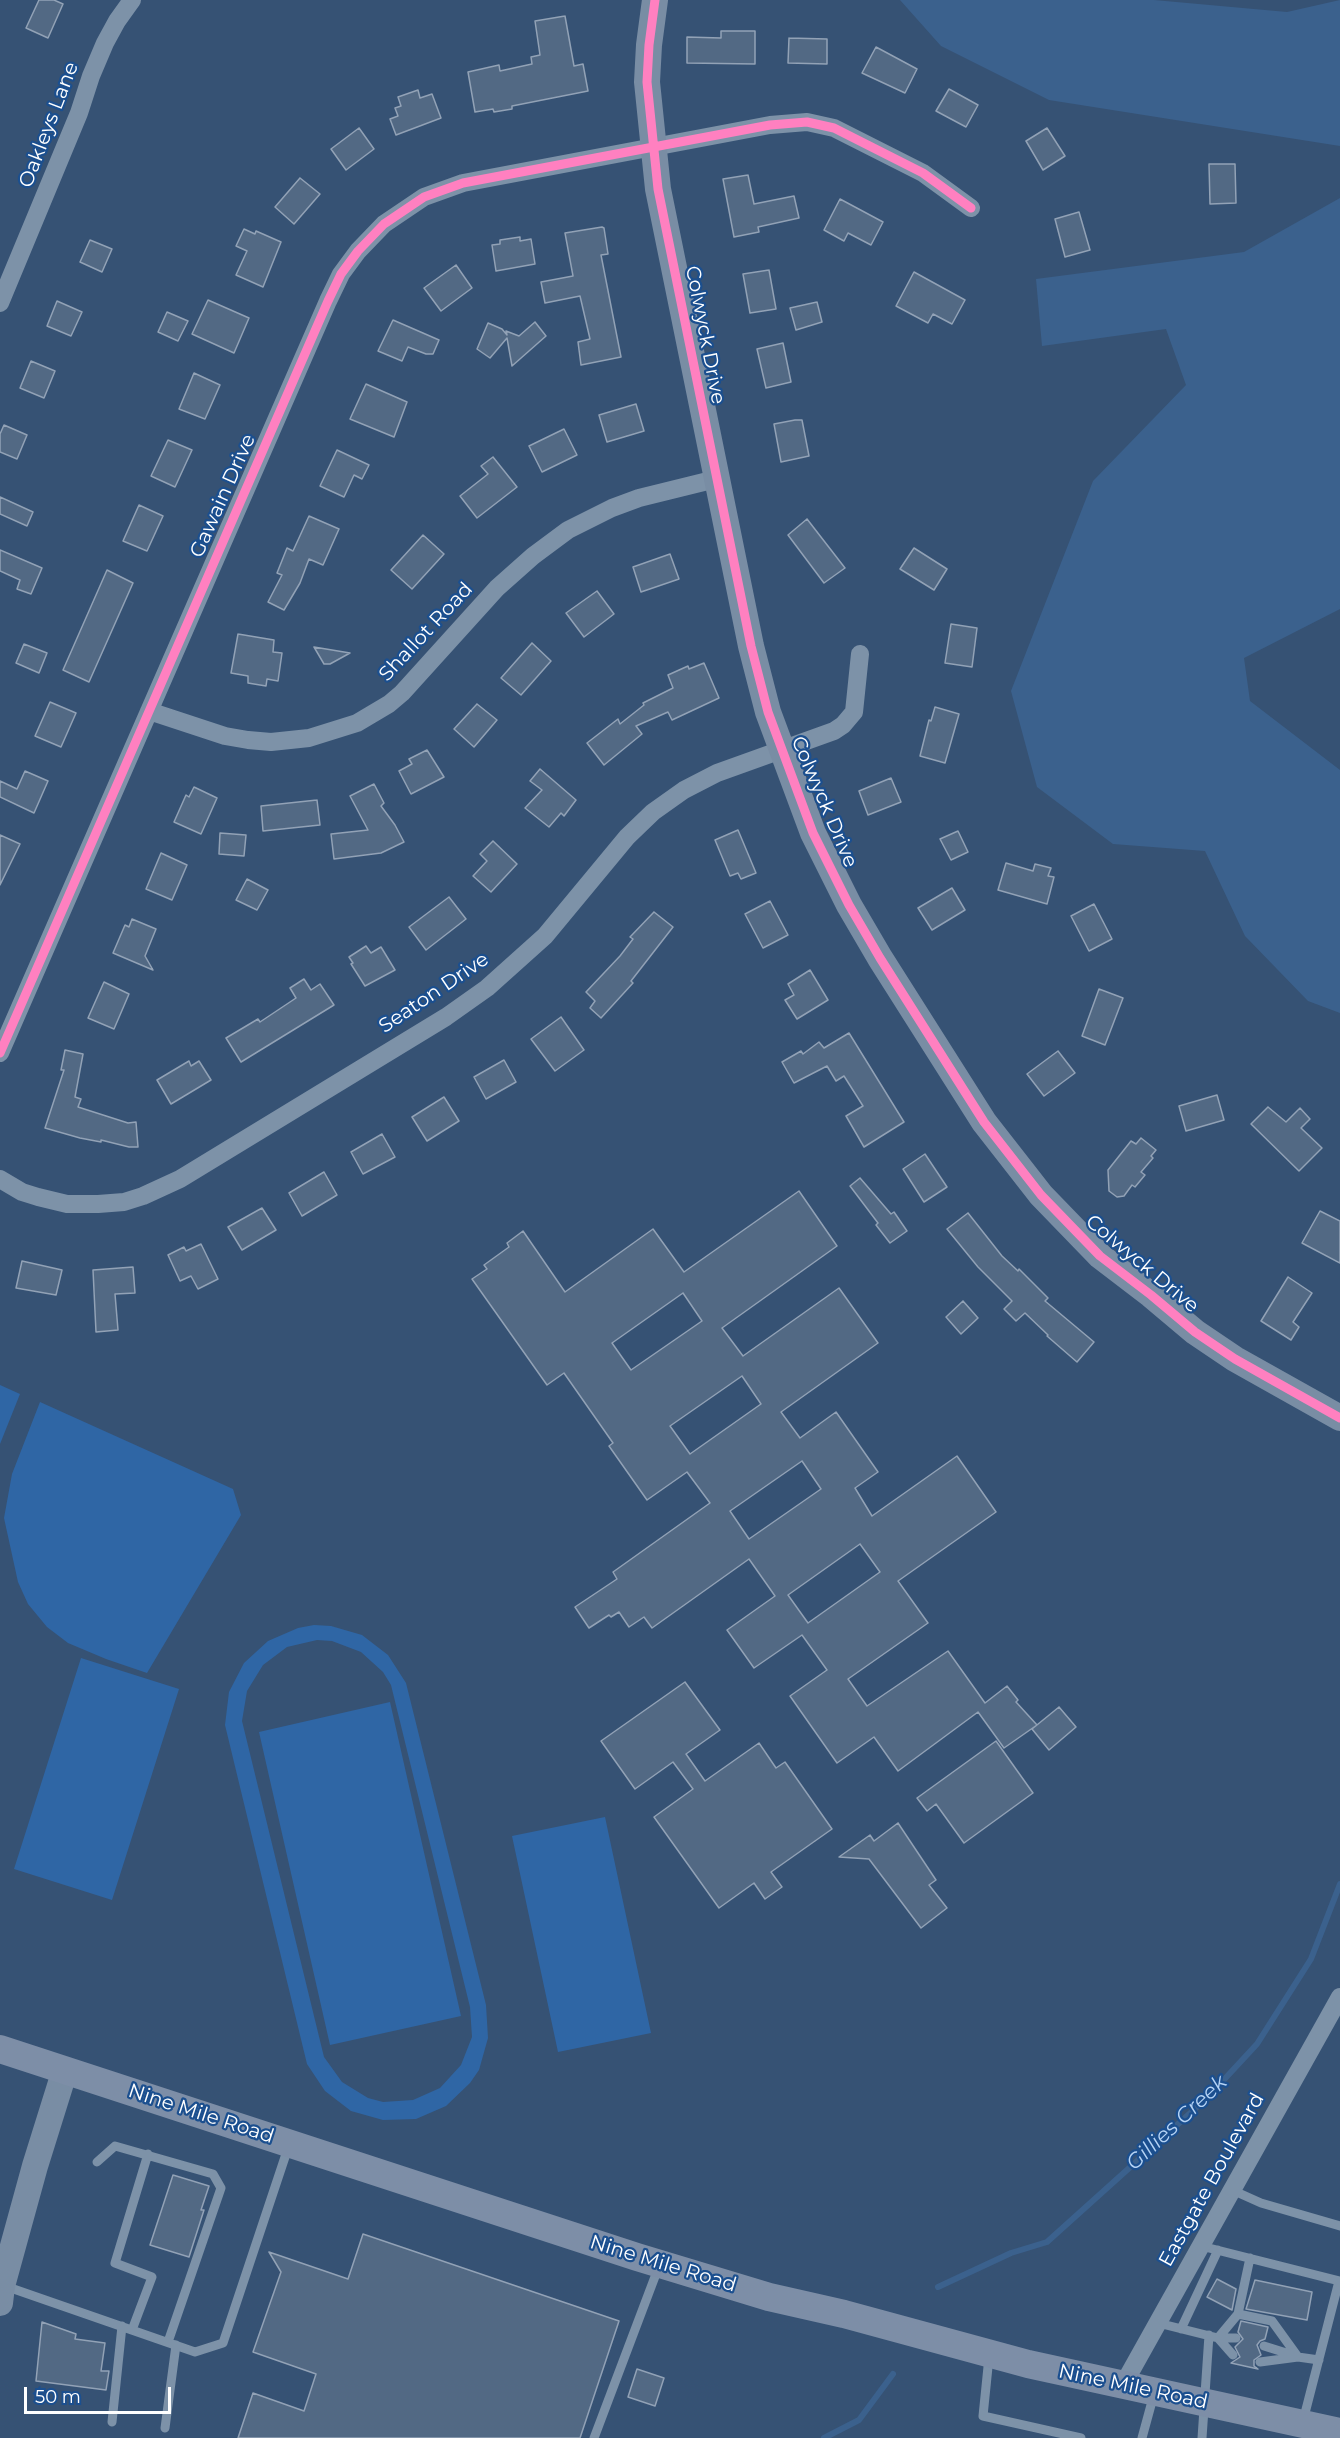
<!DOCTYPE html>
<style>
body{margin:0}
#map{position:relative;width:1340px;height:2438px;overflow:hidden;background:#365274;font-family:Montserrat,sans-serif}
canvas{display:block}
.scale{position:absolute;left:24px;top:2387px;width:147px;height:27px;box-sizing:border-box;border:3px solid #fff;border-top:0;padding-left:8px;font-size:18px;line-height:21px;white-space:nowrap;color:#fff;-webkit-text-stroke:4px #1b4f8f;paint-order:stroke}
</style>
<div id="map">
<canvas width="1340" height="2438"></canvas>
<div class="scale">50 m</div>
</div>
<script>
const ctx = document.querySelector('canvas').getContext('2d');
ctx.lineJoin = 'round';
function fillPath(path, color) { ctx.fillStyle = color; ctx.fill(path, 'evenodd'); }
const toPath = rows => new Path2D(rows.map(r => 'M' + r).join(''));
function stroke(path, color, width, dash) { ctx.strokeStyle = color; ctx.lineWidth = width; ctx.lineCap = dash ? 'butt' : 'round'; ctx.setLineDash(dash || []); ctx.stroke(path); }
function drawText(font, color, halo, rows, align = 'center') {
  ctx.font = font + ' Montserrat,sans-serif'; ctx.lineWidth = 4.5; ctx.setLineDash([]); ctx.textBaseline = 'middle'; ctx.strokeStyle = halo; ctx.fillStyle = color; for (const [text, x, y, turn = 0] of rows) {
    ctx.save(); ctx.translate(x, y); ctx.rotate((+turn || 0) * Math.PI / 180); ctx.textAlign = isNaN(turn) ? turn : align; if (halo) ctx.strokeText(text, 0, 0); ctx.fillText(text, 0, 0); ctx.restore();
  }
}
const green = toPath([
 [0,1385,20,1394,0,1444],
 [40,1402,233,1489,241,1515,147,1673,106,1659,68,1643,47,1627,28,1604,18,1582,4,1518,12,1474],
 [314,1625,331,1626,362,1635,388,1655,406,1683,486,2005,488,2038,479,2070,470,2083,446,2106,416,2119,383,2120,351,2111,325,2091,307,2064,225,1725,229,1692,244,1663,268,1641,298,1628],
 [317,1640,332,1641,361,1652,383,1672,391,1685,470,2007,472,2037,461,2065,440,2088,413,2100,383,2102,368,2098,342,2082,324,2057,242,1721,247,1691,263,1665,287,1647],
 [81,1658,179,1689,112,1900,14,1869],
 [390,1702,461,2016,330,2045,259,1732],
 [605,1817,651,2033,558,2052,512,1836]
]);
const water = toPath([
 [900,0,1154,0,1287,12,1340,0,1340,146,1049,100,941,46],
 [1340,198,1340,609,1244,658,1250,701,1340,770,1340,1013,1308,1001,1245,936,1205,851,1113,844,1037,787,1011,691,1093,481,1186,385,1166,329,1042,346,1036,279,1244,252]
]);
const stream = toPath([
 [938,2287,1011,2253,1047,2242,1207,2098,1257,2044,1311,1959,1340,1884],
 [824,2438,859,2420,893,2374]
]);
const building = toPath([
 [39,0,54,0,63,4,48,38,26,28,39,0],
 [565,16,574,66,583,64,588,91,512,106,512,109,494,112,493,109,475,112,468,72,499,65,500,71,532,64,531,57,540,55,535,21,565,16],
 [721,31,755,31,755,64,687,63,687,37,721,38,721,31],
 [789,38,827,39,827,64,788,63,789,38],
 [876,47,917,69,905,93,862,73,876,47],
 [949,89,978,105,966,127,936,111,949,89],
 [418,90,420,98,432,94,441,118,396,135,390,119,398,116,395,108,401,106,398,97,418,90],
 [359,128,374,149,346,170,331,149,359,128],
 [1047,128,1065,156,1043,170,1026,141,1047,128],
 [1209,164,1235,164,1236,203,1210,204,1209,164],
 [748,175,754,204,794,196,799,218,758,227,759,232,734,237,723,179,748,175],
 [300,178,320,194,294,224,275,207,300,178],
 [840,199,883,222,871,245,848,233,844,241,824,230,840,199],
 [1079,212,1090,250,1065,257,1055,219,1079,212],
 [602,227,604,228,608,254,601,255,621,357,581,365,578,342,590,339,580,296,545,303,541,282,573,276,565,233,602,227],
 [244,229,255,234,256,231,281,242,263,287,236,275,247,251,236,246,244,229],
 [520,237,520,241,531,239,535,264,496,271,492,245,500,244,500,240,520,237],
 [90,240,112,249,102,272,80,262,90,240],
 [456,265,472,288,441,311,424,288,456,265],
 [769,270,776,309,750,313,743,274,769,270],
 [914,272,965,300,952,324,933,314,928,323,896,306,914,272],
 [208,300,249,318,234,353,192,334,208,300],
 [57,301,82,312,71,336,47,326,57,301],
 [817,302,822,322,796,330,790,308,817,302],
 [167,312,188,321,178,341,158,332,167,312],
 [393,320,439,340,433,354,426,354,408,347,402,361,378,351,393,320],
 [535,322,546,336,512,366,507,338,490,358,477,349,488,323,502,329,507,335,506,331,519,336,535,322],
 [783,343,791,382,766,388,757,349,783,343],
 [31,361,55,371,44,398,20,388,31,361],
 [194,373,220,385,205,419,179,409,194,373],
 [366,384,407,402,394,437,350,419,366,384],
 [636,404,644,431,607,442,599,415,636,404],
 [795,420,802,420,809,456,781,462,774,424,795,420],
 [4,425,27,435,17,459,0,452,0,434,4,425],
 [564,429,577,455,542,472,529,446,564,429],
 [168,440,192,450,175,487,151,476,168,440],
 [337,450,369,465,362,479,354,475,344,497,320,486,337,450],
 [493,457,517,487,477,518,460,496,488,474,481,466,493,457],
 [0,497,33,512,27,526,0,514,0,497],
 [139,505,163,516,147,551,123,541,139,505],
 [309,516,339,529,323,565,309,559,300,583,284,610,268,602,282,575,277,573,287,548,293,551,309,516],
 [807,519,845,568,824,583,788,535,807,519],
 [423,535,444,554,412,589,391,570,423,535],
 [914,548,947,569,934,590,900,569,914,548],
 [0,550,42,568,31,594,17,589,20,580,0,571,0,550],
 [670,554,679,579,641,592,633,567,670,554],
 [107,570,133,583,89,682,63,670,107,570],
 [597,591,614,614,584,637,566,613,597,591],
 [951,624,977,628,972,667,945,663,951,624],
 [238,634,274,640,273,652,282,653,278,681,267,679,266,686,248,683,248,676,231,673,238,634],
 [532,643,551,661,521,695,501,678,532,643],
 [24,644,47,653,39,673,16,663,24,644],
 [314,647,350,653,330,664,324,664,314,647],
 [704,663,719,698,672,720,668,712,636,726,642,734,604,765,587,743,618,719,620,724,644,705,643,703,673,688,668,675,688,666,689,669,704,663],
 [50,702,76,713,61,747,35,736,50,702],
 [477,704,497,720,474,747,454,729,477,704],
 [935,707,959,714,945,763,920,756,929,720,931,721,935,707],
 [427,750,444,777,411,794,399,771,412,764,409,759,427,750],
 [540,769,576,800,564,816,561,813,549,827,525,808,542,790,530,781,540,769],
 [25,771,48,781,34,813,0,797,0,781,17,789,25,771],
 [891,778,901,802,868,815,859,791,891,778],
 [374,784,384,803,381,806,395,825,404,842,381,853,334,859,331,834,368,830,350,796,374,784],
 [194,787,217,798,201,834,174,822,186,795,189,797,194,787],
 [317,800,320,825,263,831,261,806,317,800],
 [738,830,756,873,741,879,738,873,730,876,715,840,738,830],
 [958,831,968,852,951,860,940,839,958,831],
 [220,833,246,835,244,856,219,854,220,833],
 [0,835,20,844,0,885,0,835],
 [493,841,517,864,491,892,473,876,487,861,480,854,493,841],
 [161,853,187,865,172,900,146,889,161,853],
 [1006,863,1033,871,1035,864,1051,868,1048,876,1054,877,1047,904,998,890,1006,863],
 [247,879,268,890,257,910,236,900,247,879],
 [952,888,965,910,932,930,918,908,952,888],
 [449,897,466,919,426,950,409,927,449,897],
 [770,901,788,935,763,948,745,914,770,901],
 [1094,904,1112,939,1089,951,1071,916,1094,904],
 [654,912,673,927,631,981,633,983,601,1018,590,1008,595,1001,586,992,620,956,633,939,630,937,654,912],
 [132,919,156,929,145,956,153,970,113,953,125,925,129,927,132,919],
 [366,946,371,953,381,947,395,970,365,986,351,964,353,963,349,957,366,946],
 [810,970,828,1000,797,1019,785,1000,794,995,788,984,810,970],
 [304,979,311,990,320,984,334,1005,241,1062,226,1038,258,1019,260,1022,296,998,290,988,304,979],
 [104,982,129,994,114,1029,88,1018,104,982],
 [1099,989,1123,998,1105,1045,1082,1036,1099,989],
 [561,1017,584,1050,555,1071,531,1039,561,1017],
 [849,1033,904,1122,864,1147,846,1116,863,1106,844,1076,836,1081,827,1066,794,1083,782,1062,801,1051,803,1054,819,1042,824,1048,849,1033],
 [65,1050,83,1054,75,1097,81,1099,78,1107,128,1123,136,1122,138,1147,129,1147,101,1140,101,1142,80,1138,45,1128,64,1070,61,1070,65,1050],
 [1058,1051,1075,1073,1044,1096,1027,1074,1058,1051],
 [504,1060,516,1082,486,1099,474,1077,504,1060],
 [189,1061,191,1066,199,1061,211,1080,171,1104,157,1080,189,1061],
 [1217,1095,1224,1120,1186,1131,1179,1106,1217,1095],
 [444,1097,459,1121,427,1141,412,1117,444,1097],
 [1268,1107,1286,1122,1300,1108,1310,1119,1301,1128,1322,1148,1299,1171,1251,1124,1268,1107],
 [382,1134,395,1157,363,1174,351,1152,382,1134],
 [1141,1138,1156,1150,1151,1156,1153,1158,1141,1172,1145,1175,1135,1187,1132,1185,1124,1196,1117,1197,1109,1191,1108,1170,1131,1141,1136,1144,1141,1138],
 [925,1154,947,1187,924,1202,903,1169,925,1154],
 [324,1172,337,1195,302,1216,289,1193,324,1172],
 [860,1178,891,1214,894,1212,907,1231,890,1243,876,1225,878,1223,850,1186,860,1178],
 [799,1191,837,1246,722,1328,743,1356,839,1288,878,1343,781,1412,800,1438,836,1412,878,1472,855,1488,872,1516,957,1456,996,1512,898,1581,928,1623,848,1679,867,1706,948,1651,985,1703,1007,1686,1018,1700,1016,1702,1037,1725,1004,1748,978,1712,898,1771,874,1737,837,1763,790,1696,827,1670,802,1635,754,1668,727,1630,775,1596,749,1559,652,1628,644,1617,629,1627,619,1612,611,1617,609,1615,589,1628,575,1607,617,1579,613,1572,710,1503,687,1472,647,1500,609,1446,613,1443,564,1373,547,1385,472,1279,487,1269,484,1265,509,1247,507,1243,523,1231,565,1292,653,1229,684,1272,799,1191],
 [683,1293,702,1321,631,1370,612,1343,683,1293],
 [742,1376,761,1404,690,1454,670,1426,742,1376],
 [802,1461,821,1489,749,1539,730,1511,802,1461],
 [860,1544,880,1572,808,1623,788,1595,860,1544],
 [262,1208,276,1230,242,1250,228,1227,262,1208],
 [1320,1211,1340,1221,1340,1263,1302,1243,1320,1211],
 [968,1213,1002,1256,1018,1271,1019,1269,1048,1298,1045,1301,1094,1342,1077,1362,1047,1336,1048,1335,1025,1313,1016,1321,1004,1309,1012,1301,978,1267,947,1229,968,1213],
 [201,1244,218,1279,198,1289,191,1276,180,1281,168,1255,184,1247,186,1251,201,1244],
 [22,1261,62,1270,56,1295,16,1288,22,1261],
 [133,1267,135,1293,115,1294,118,1330,96,1332,93,1270,133,1267],
 [1288,1277,1312,1293,1293,1322,1299,1327,1291,1340,1261,1321,1288,1277],
 [963,1301,978,1318,961,1334,946,1317,963,1301],
 [685,1682,720,1730,686,1754,705,1781,759,1743,776,1768,785,1762,832,1829,771,1872,782,1887,765,1899,754,1883,719,1908,654,1817,693,1789,673,1762,635,1789,601,1741,685,1682],
 [1059,1707,1076,1727,1049,1750,1032,1729,1059,1707],
 [996,1741,1033,1793,964,1843,936,1804,927,1811,917,1798,996,1741],
 [898,1823,936,1880,929,1885,947,1908,921,1928,869,1859,839,1857,870,1835,874,1841,898,1823],
 [173,2175,209,2186,201,2210,204,2210,189,2257,150,2245,173,2175],
 [363,2234,619,2321,580,2438,238,2438,253,2393,304,2411,316,2374,253,2352,281,2272,269,2252,348,2279,363,2234],
 [1217,2279,1236,2289,1232,2310,1207,2297,1217,2279],
 [1255,2280,1312,2292,1307,2320,1246,2309,1255,2280],
 [1241,2321,1268,2327,1265,2339,1260,2341,1257,2345,1261,2355,1254,2360,1254,2366,1258,2369,1231,2363,1240,2357,1235,2347,1243,2339,1238,2332,1241,2321],
 [42,2322,76,2334,75,2339,105,2343,101,2371,109,2371,106,2390,36,2381,42,2322],
 [637,2369,664,2378,655,2406,628,2397,637,2369]
]);
const lane = toPath([
 [97,2162,115,2146,213,2174,221,2188,168,2342],
 [1232,2190,1261,2203,1340,2226],
 [1201,2246,1339,2281,1303,2421],
 [5,2286,195,2352,223,2343,288,2148],
 [1238,2314,1250,2258],
 [1158,2323,1218,2338,1233,2355],
 [1181,2329,1218,2250],
 [132,2330,152,2277,115,2263,148,2154],
 [1218,2338,1238,2314,1272,2321,1298,2357],
 [1218,2338,1236,2338],
 [1264,2346,1296,2356],
 [989,2357,983,2416,1081,2438],
 [1260,2362,1298,2357,1319,2360],
 [112,2422,122,2326],
 [165,2428,176,2345],
 [594,2438,659,2266],
 [1142,2438,1154,2394],
 [1202,2438,1209,2335]
]);
const street = toPath([
 [0,303,79,113,91,76,105,43,117,21,132,0],
 [149,711,225,736,248,740,271,742,309,738,357,723,389,704,402,693,497,588,533,556,568,530,612,508,639,498,716,479],
 [0,1053,328,301,341,274,358,251,384,224,424,197,463,183,770,125,807,122,834,128,923,173,971,208],
 [0,1179,22,1192,38,1197,67,1204,98,1204,124,1202,143,1196,180,1179,446,1017,487,988,545,936,627,837,653,812,684,790,717,773,834,731,843,725,854,712,860,654],
 [1123,2385,1340,1997]
]);
const secondary = toPath([
 [655,0,649,45,647,82,658,189,751,646,768,712,813,833,849,905,880,958,984,1122,1041,1195,1100,1256,1151,1295,1195,1332,1235,1359,1340,1418],
 [0,2303,2,2286,35,2166,65,2070]
]);
const primary = toPath([
 [0,2049,637,2257,769,2297,844,2314,1028,2364,1340,2432]
]);
const cycleway = toPath([
 [655,0,649,45,647,82,658,189,751,646,768,712,813,833,849,905,880,958,984,1122,1041,1195,1100,1256,1151,1295,1195,1332,1235,1359,1340,1418],
 [0,1053,328,301,341,274,358,251,384,224,424,197,463,183,770,125,807,122,834,128,923,173,971,208]
]);
const streetNames = [
 ["Oakleys Lane",49,125,-69],
 ["Colwyck Drive",705,335,79],
 ["Gawain Drive",223,496,-66],
 ["Shallot Road",426,632,-47],
 ["Colwyck Drive",824,802,67],
 ["Seaton Drive",434,993,-34],
 ["Colwyck Drive",1142,1264,40],
 ["Nine Mile Road",201,2114,18],
 ["Eastgate Boulevard",1212,2180,-61],
 ["Nine Mile Road",663,2264,17],
 ["Nine Mile Road",1133,2387,12]
];
const waterNames = [
 ["Gillies Creek",1177,2123,-43]
];
fillPath(green, '#2f66a5');
fillPath(water, '#3b618d');
stroke(stream, '#3b618d', 6);
fillPath(building, '#526984');
stroke(building, '#92a2b6', 1.5);
stroke(lane, '#7d92a8', 9);
stroke(street, '#7d92a8', 18);
stroke(secondary, '#798da4', 26);
stroke(primary, '#7d8ea7', 28);
stroke(cycleway, '#ff80c0', 9);
drawText('20px', '#fff', '#1b4f8f', streetNames);
drawText('italic 21px', '#b5d3f5', '#1b4f8f', waterNames);
</script>
